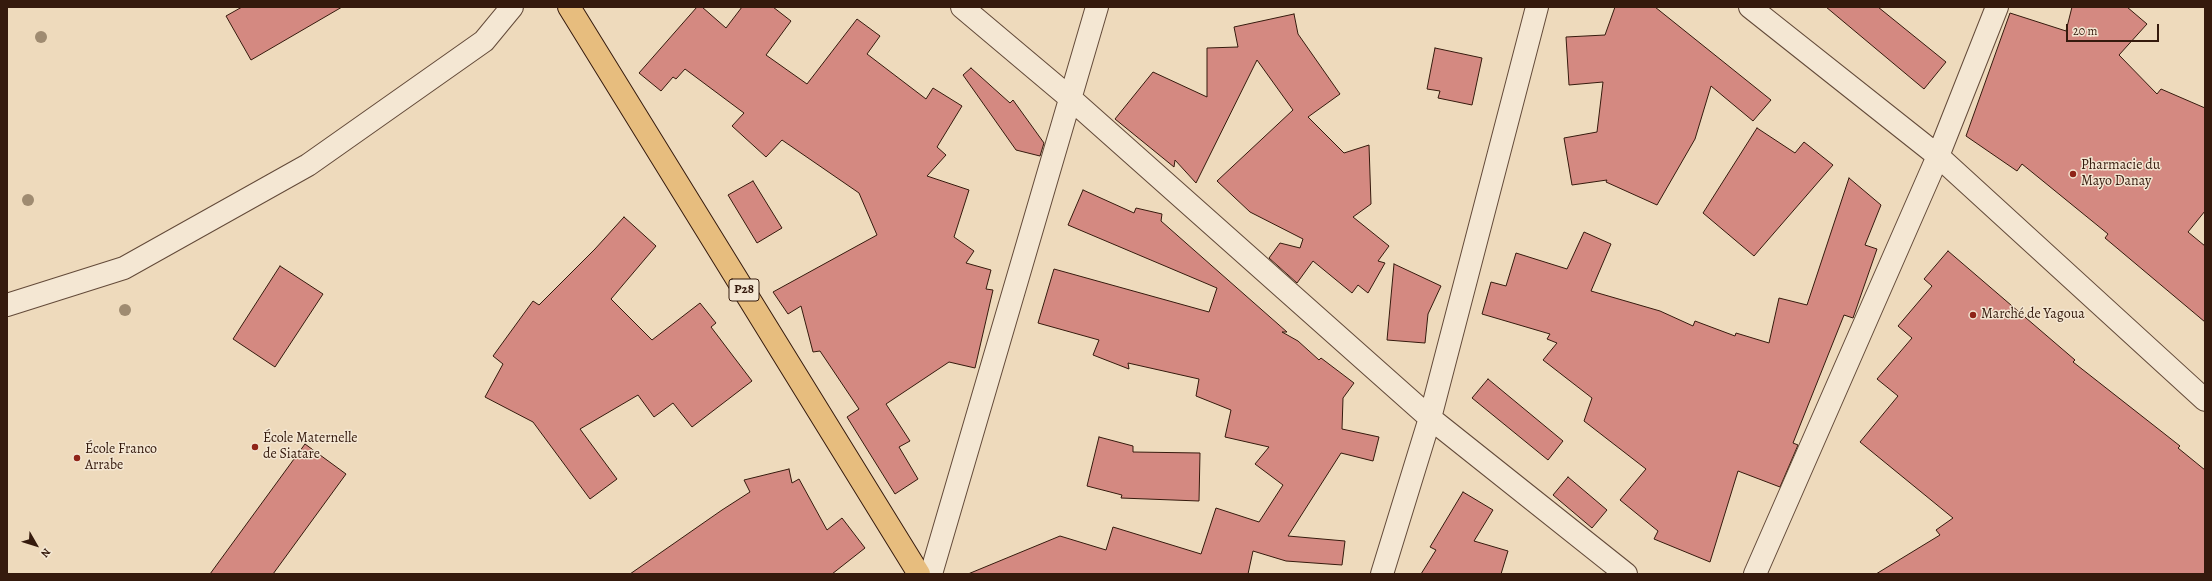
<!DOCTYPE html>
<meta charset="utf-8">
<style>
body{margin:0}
#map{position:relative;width:2212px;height:581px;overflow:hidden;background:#eedabc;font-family:Alegreya,serif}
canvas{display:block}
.frame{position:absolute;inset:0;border:8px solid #351a0d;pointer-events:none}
.north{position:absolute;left:16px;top:525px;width:40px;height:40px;-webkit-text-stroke:3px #f4e7d3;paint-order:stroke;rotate:129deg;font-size:11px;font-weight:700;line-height:16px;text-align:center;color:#351a0d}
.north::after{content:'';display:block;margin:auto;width:14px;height:18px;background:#351a0d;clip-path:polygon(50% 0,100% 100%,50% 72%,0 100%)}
.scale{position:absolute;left:2066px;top:24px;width:93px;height:18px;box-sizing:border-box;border:2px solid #351a0d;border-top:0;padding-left:5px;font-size:12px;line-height:14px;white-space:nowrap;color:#351a0d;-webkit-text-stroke:3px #f4e7d3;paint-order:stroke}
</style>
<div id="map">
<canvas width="2212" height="581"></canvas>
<div class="frame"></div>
<div class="north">N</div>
<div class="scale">20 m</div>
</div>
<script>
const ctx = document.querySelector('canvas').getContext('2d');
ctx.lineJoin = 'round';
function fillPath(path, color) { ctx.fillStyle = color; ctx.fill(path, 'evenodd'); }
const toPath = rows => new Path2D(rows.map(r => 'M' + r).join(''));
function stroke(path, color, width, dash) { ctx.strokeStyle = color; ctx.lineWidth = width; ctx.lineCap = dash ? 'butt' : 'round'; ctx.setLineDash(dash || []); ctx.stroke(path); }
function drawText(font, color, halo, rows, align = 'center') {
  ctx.font = font + ' Alegreya,serif'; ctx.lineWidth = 3; ctx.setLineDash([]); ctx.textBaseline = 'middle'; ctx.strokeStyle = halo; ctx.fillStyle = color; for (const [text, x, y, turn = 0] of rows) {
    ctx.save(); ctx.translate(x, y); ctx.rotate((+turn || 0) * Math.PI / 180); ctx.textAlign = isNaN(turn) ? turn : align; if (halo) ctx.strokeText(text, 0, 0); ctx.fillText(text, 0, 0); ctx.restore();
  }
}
const building = toPath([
 [242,7,342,7,251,60,226,16,242,7],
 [697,7,702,7,726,28,742,7,773,7,791,21,766,55,807,84,857,19,880,36,867,54,926,99,933,88,962,106,937,147,946,155,927,176,969,190,954,237,974,251,966,263,991,270,986,289,993,290,975,368,949,362,886,404,910,441,899,447,918,479,895,494,847,417,859,409,820,351,813,352,801,306,788,314,773,292,877,235,859,193,782,140,766,157,732,126,744,113,685,69,676,79,673,77,661,91,639,73,697,7],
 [1615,7,1655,7,1771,100,1753,121,1711,86,1695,139,1657,205,1606,182,1607,180,1572,185,1564,138,1597,132,1603,82,1569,85,1566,37,1605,35,1615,7],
 [1826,7,1878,7,1946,62,1924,89,1826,7],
 [2072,7,2127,7,2147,24,2119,55,2157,94,2161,89,2205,108,2205,211,2188,232,2205,246,2205,322,2105,238,2108,234,2022,164,2017,171,1966,136,2010,13,2066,31,2072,7],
 [1294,14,1298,34,1340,94,1308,117,1344,153,1369,145,1371,204,1353,217,1389,246,1378,261,1385,263,1368,293,1358,285,1352,293,1313,261,1297,283,1269,258,1280,243,1300,248,1303,239,1250,212,1217,181,1293,110,1257,60,1196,183,1175,160,1174,167,1115,119,1153,72,1207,97,1207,48,1238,47,1234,27,1294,14],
 [1435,48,1482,58,1472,105,1438,98,1440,91,1427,89,1435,48],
 [971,68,1010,103,1013,100,1044,143,1040,156,1016,150,963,75,971,68],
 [1757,128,1795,153,1804,142,1833,165,1754,256,1703,213,1757,128],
 [1849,178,1881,205,1865,245,1877,249,1853,318,1844,315,1793,443,1798,445,1780,487,1738,471,1710,562,1654,539,1658,531,1620,500,1646,469,1584,421,1592,398,1543,360,1557,343,1547,339,1550,334,1482,314,1491,282,1506,286,1516,253,1567,269,1584,232,1611,244,1591,291,1660,311,1693,326,1695,321,1735,336,1736,333,1769,343,1779,298,1807,305,1849,178],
 [753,181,782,228,757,243,728,195,753,181],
 [1083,190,1134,213,1136,208,1162,214,1161,221,1287,332,1282,332,1298,341,1319,360,1321,358,1354,383,1343,398,1342,429,1379,437,1373,461,1341,453,1288,536,1345,541,1342,565,1286,561,1253,551,1248,574,968,574,1060,536,1106,550,1113,527,1201,554,1216,508,1259,522,1283,485,1255,464,1269,447,1225,437,1231,410,1196,396,1199,379,1128,363,1129,369,1093,355,1099,340,1038,323,1054,269,1209,312,1217,288,1068,225,1083,190],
 [624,217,656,246,611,299,652,340,700,303,716,323,711,327,752,381,692,427,673,403,654,417,638,395,580,429,617,479,590,499,533,422,485,397,503,364,493,356,533,301,539,305,595,249,624,217],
 [1948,251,2075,360,2073,362,2180,446,2178,448,2205,470,2205,574,1876,574,1940,535,1936,530,1953,518,1860,442,1898,396,1877,379,1912,338,1898,326,1932,286,1924,279,1948,251],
 [1394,264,1441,286,1428,314,1425,343,1387,340,1394,264],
 [280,266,323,294,275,367,233,339,280,266],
 [1488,379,1563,441,1548,460,1472,398,1488,379],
 [1099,437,1133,446,1133,452,1200,453,1199,501,1121,498,1122,495,1087,486,1099,437],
 [305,444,346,474,273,574,210,574,305,444],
 [789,469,792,483,799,479,827,530,842,518,865,548,832,574,630,574,722,510,750,492,744,480,789,469],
 [1568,477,1607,510,1592,528,1553,495,1568,477],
 [1463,492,1493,510,1474,541,1508,551,1501,574,1421,574,1436,550,1430,547,1463,492]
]);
const minor = toPath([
 [962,7,1070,98,1430,418,1626,574],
 [1750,7,1938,156,2205,400],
 [7,305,124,268,308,165,484,41,512,7],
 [931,574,1097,7],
 [1382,574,1430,418,1537,7],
 [1755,574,1938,156,1997,7]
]);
const major = toPath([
 [569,7,919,574]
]);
const trees = [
 [41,37],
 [28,200],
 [125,310]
];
const markers = [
 [2073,174,4,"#8f2418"],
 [1973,315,4,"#8f2418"],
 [255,447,4,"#8f2418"],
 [77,458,4,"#8f2418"]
];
const shields = [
 [744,290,30]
];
const shieldNames = [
 ["P28",744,290]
];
const poiNames = [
 ["Pharmacie du",2081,166],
 ["Mayo Danay",2081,182],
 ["Marché de Yagoua",1981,315],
 ["École Maternelle",263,439],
 ["de Siatare",263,455],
 ["École Franco",85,450],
 ["Arrabe",85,466]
];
fillPath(building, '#d48981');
stroke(building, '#351a0d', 1);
stroke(minor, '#634a39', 24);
stroke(major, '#351a0d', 24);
stroke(minor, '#f4e7d3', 22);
stroke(major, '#e7bd7e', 22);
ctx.fillStyle = '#9f8b71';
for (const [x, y] of trees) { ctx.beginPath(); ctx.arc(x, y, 6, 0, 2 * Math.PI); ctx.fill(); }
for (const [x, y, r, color] of markers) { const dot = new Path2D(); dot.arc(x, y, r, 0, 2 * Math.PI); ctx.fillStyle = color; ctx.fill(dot); stroke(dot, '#f4e7d3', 1.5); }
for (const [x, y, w] of shields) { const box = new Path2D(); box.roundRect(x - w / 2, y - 11, w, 22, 3); ctx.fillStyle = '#f4e7d3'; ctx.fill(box); stroke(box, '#351a0d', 1); }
drawText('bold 13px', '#351a0d', null, shieldNames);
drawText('14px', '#351a0d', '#f4e7d3', poiNames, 'left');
</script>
